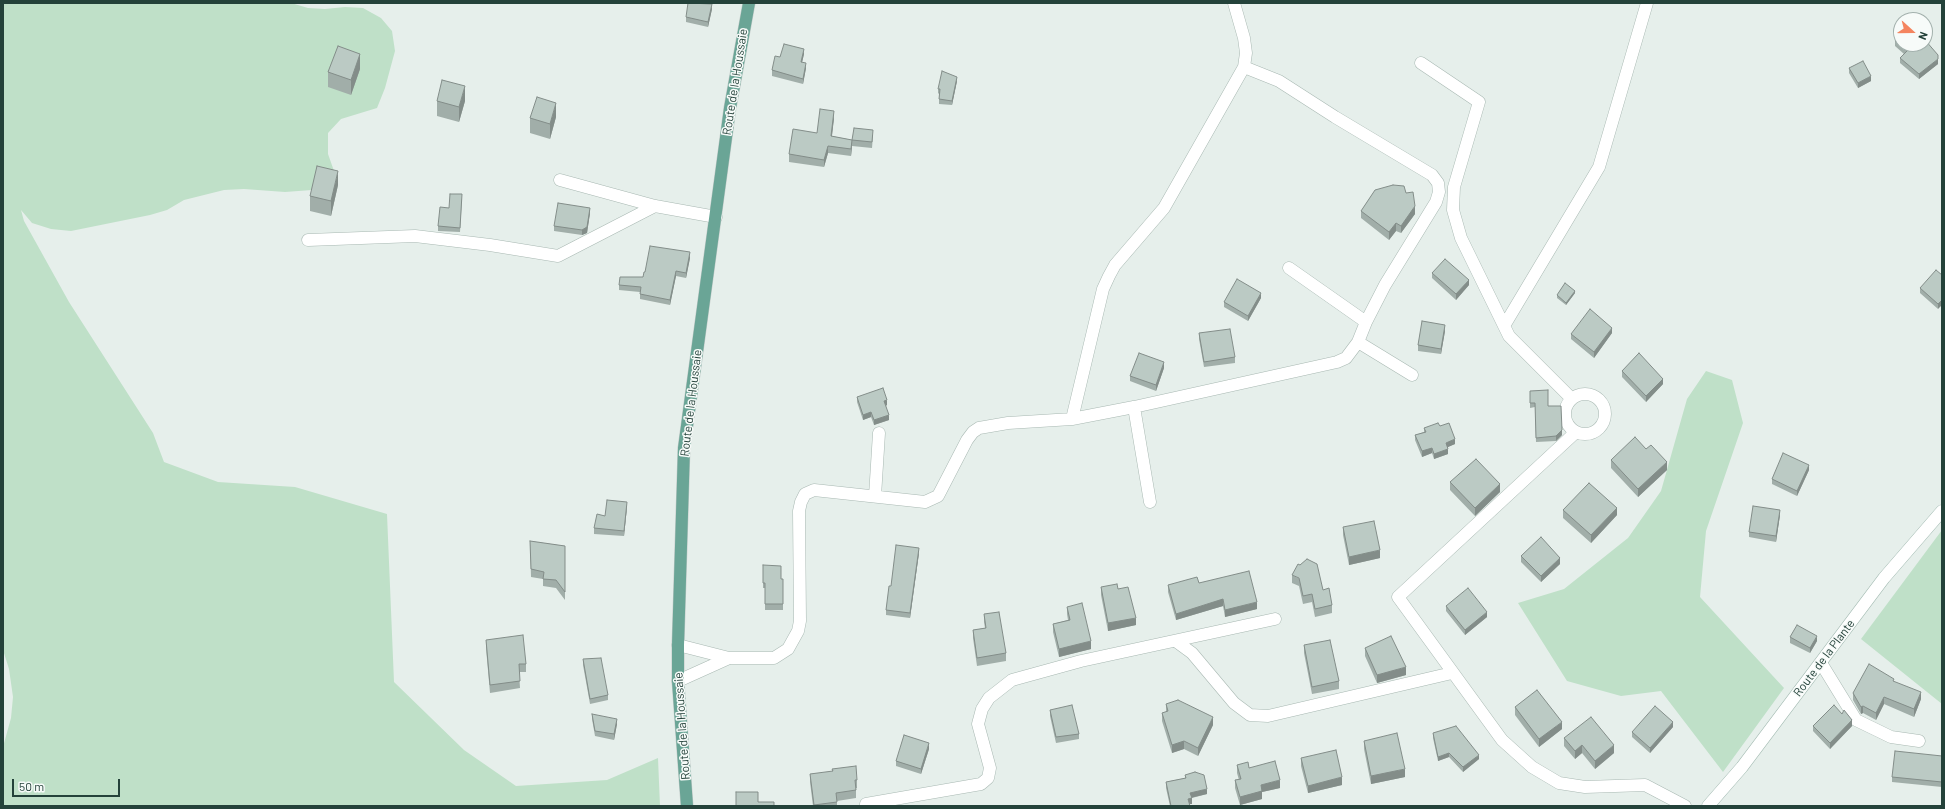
<!DOCTYPE html>
<style>
body{margin:0}
#map{position:relative;width:1945px;height:809px;overflow:hidden;background:#e6efeb;font-family:Barlow,sans-serif}
canvas{display:block}
.frame{position:absolute;inset:0;border:4px solid #24423a;pointer-events:none}
.north{position:absolute;left:1893px;top:12px;width:40px;height:40px;box-sizing:border-box;background:#f7fbf9;border:1px solid #a3b1ad;border-radius:50%;rotate:111deg;font-size:11px;font-weight:700;line-height:16px;text-align:center;color:#24423a}
.north::after{content:'';display:block;margin:auto;width:14px;height:18px;background:#f4845f;clip-path:polygon(50% 0,100% 100%,50% 72%,0 100%)}
.scale{position:absolute;left:12px;top:779px;width:108px;height:18px;box-sizing:border-box;border:2px solid #24423a;border-top:0;padding-left:5px;font-size:12px;line-height:14px;white-space:nowrap;color:#24423a;-webkit-text-stroke:3px #f7fbf9;paint-order:stroke}
</style>
<div id="map">
<canvas width="1945" height="809"></canvas>
<div class="frame"></div>
<div class="north">N</div>
<div class="scale">50 m</div>
</div>
<script>
const ctx = document.querySelector('canvas').getContext('2d');
ctx.lineJoin = 'round';
function fillPath(path, color) { ctx.fillStyle = color; ctx.fill(path, 'evenodd'); }
const toPath = rows => new Path2D(rows.map(r => 'M' + r).join(''));
function stroke(path, color, width, dash) { ctx.strokeStyle = color; ctx.lineWidth = width; ctx.lineCap = dash ? 'butt' : 'round'; ctx.setLineDash(dash || []); ctx.stroke(path); }
function drawText(font, color, halo, rows, align = 'center') {
  ctx.font = font + ' Barlow,sans-serif'; ctx.lineWidth = 3; ctx.setLineDash([]); ctx.textBaseline = 'middle'; ctx.strokeStyle = halo; ctx.fillStyle = color; for (const [text, x, y, turn = 0] of rows) {
    ctx.save(); ctx.translate(x, y); ctx.rotate((+turn || 0) * Math.PI / 180); ctx.textAlign = isNaN(turn) ? turn : align; if (halo) ctx.strokeText(text, 0, 0); ctx.fillText(text, 0, 0); ctx.restore();
  }
}
const green = toPath([
 [3,3,291,3,308,8,325,9,345,7,363,8,381,18,392,31,395,51,385,88,377,108,341,119,328,133,328,154,334,171,325,189,285,192,244,189,224,190,184,200,167,210,150,215,71,231,51,229,32,223,21,210,24,221,69,302,153,433,164,462,218,482,295,487,387,514,394,682,464,750,516,786,607,780,658,758,660,806,3,806,3,747,11,718,13,697,9,669,3,650],
 [1706,371,1732,380,1743,423,1706,531,1700,597,1784,688,1723,772,1661,691,1621,696,1567,681,1518,603,1564,589,1628,538,1661,491,1687,399],
 [1942,530,1942,704,1861,639]
]);
const minor = toPath([
 [1234,3,1244,38,1246,53,1244,67],
 [1421,63,1479,102,1454,187,1453,210,1461,238,1509,336,1572,399],
 [560,180,655,206,716,217],
 [308,240,415,236,490,245,558,256,655,206],
 [1289,268,1366,322],
 [1504,326,1599,167,1647,3],
 [1358,342,1412,375],
 '1565 414a20 20 0 1 1 40 0a20 20 0 1 1-40 0Z',
 [1134,407,1150,502],
 [1576,432,1398,597,1502,740,1532,767,1559,783,1585,787,1645,785,1685,806],
 [875,496,879,433],
 [1177,642,1192,653,1234,703,1250,715,1268,716,1452,673],
 [678,645,729,658,774,658,788,649,798,631,800,621,799,511,801,502,805,494,814,490,925,502,938,496,967,440,973,432,979,428,1008,423,1072,419,1134,407,1337,362,1346,358,1358,342,1366,322,1385,285,1436,202,1439,192,1438,183,1432,175,1335,117,1279,81,1244,67,1164,208,1115,265,1109,276,1103,289,1072,419],
 [1821,663,1856,720,1891,737,1919,741],
 [678,681,729,658],
 [866,804,981,784,988,778,990,768,978,724,982,709,989,698,1012,680,1081,661,1275,619]
]);
const secondary = toPath([
 [1708,806,1742,767,1884,578,1942,511]
]);
const primary = toPath([
 [687,806,678,681,678,645,684,448,730,108,749,3]
]);
const wall = toPath([
 [712,9,708,27,686,22,686,17],
 [1895,41,1938,64,1919,79,1900,63,1900,58,1904,54,1895,46],
 [804,54,802,62,806,68,803,84,772,76,772,70,780,57],
 [1849,68,1871,81,1858,88,1849,73],
 [360,69,351,95,328,87,328,72],
 [957,81,952,105,939,104,939,94,938,93,938,89],
 [437,101,465,101,459,122,437,116],
 [556,117,550,139,530,133,530,118],
 [834,118,832,136,852,140,873,135,872,148,852,146,851,156,828,153,824,167,789,162,789,154,817,133],
 [338,185,331,216,310,211,310,196],
 [1406,193,1415,214,1401,233,1396,231,1389,240,1361,218,1361,211],
 [462,199,460,232,438,231,438,226,449,208],
 [590,213,587,233,582,235,554,231,554,226],
 [690,258,686,278,676,276,670,305,640,299,640,292,619,290,619,285,643,277,645,272],
 [1432,273,1469,285,1456,300,1432,278],
 [1942,275,1938,309,1920,293,1920,288],
 [1575,293,1566,305,1557,298,1557,295],
 [1261,298,1248,321,1224,307,1224,302],
 [1445,331,1441,354,1418,351,1418,345],
 [1199,333,1235,357,1235,363,1204,367,1199,339],
 [1612,333,1594,358,1571,339,1571,334],
 [1164,368,1156,391,1130,381,1130,376],
 [1622,371,1663,384,1646,402,1622,377],
 [1530,391,1548,406,1562,435,1556,441,1536,442,1535,407,1530,408],
 [857,397,887,405,886,406,889,420,874,425,871,417,863,420,857,402],
 [1440,426,1455,444,1447,447,1448,454,1434,459,1432,453,1422,457,1415,440,1415,435,1424,432,1424,428],
 [1646,449,1667,470,1638,497,1611,468,1611,460],
 [1809,470,1797,496,1772,484,1772,479],
 [1450,482,1500,492,1475,516,1450,490],
 [627,507,624,536,594,534,594,528,605,516],
 [1563,510,1617,515,1591,543,1563,518],
 [1780,515,1776,542,1749,537,1749,532],
 [1343,527,1380,558,1349,565,1343,535],
 [530,541,565,546,565,600,556,588,543,586,543,579,531,577],
 [919,553,910,618,886,615,886,610,891,586],
 [1521,556,1560,564,1541,582,1521,562],
 [763,565,781,579,783,579,783,610,765,610,765,588,763,588],
 [1292,575,1323,590,1332,605,1332,613,1315,617,1312,602,1303,604,1299,586,1292,583],
 [1199,583,1257,609,1225,617,1223,606,1176,620,1168,592,1168,585],
 [1101,587,1118,589,1136,625,1108,631,1101,595],
 [1446,606,1487,617,1465,635,1446,611],
 [1067,607,1091,649,1059,657,1053,632,1053,624,1068,620,1067,614],
 [984,614,1006,653,1006,661,977,666,973,638,973,630,985,628,984,622],
 [1790,637,1817,641,1810,653,1790,643],
 [486,640,526,664,526,672,519,672,520,688,490,693,486,648],
 [1304,645,1339,681,1339,689,1312,694,1304,653],
 [1365,648,1406,675,1377,683,1365,656],
 [583,659,608,695,608,700,590,704,583,665],
 [1894,682,1921,699,1914,717,1884,704,1876,720,1863,713,1861,714,1853,700,1853,693],
 [1166,704,1213,725,1198,756,1184,749,1172,753,1162,721,1162,713,1166,712],
 [1515,707,1562,729,1539,747,1515,715],
 [1050,710,1079,734,1079,739,1056,743,1050,716],
 [592,714,617,724,614,740,595,736,592,719],
 [1813,726,1852,726,1830,749,1813,731],
 [1673,727,1650,753,1632,737,1632,732],
 [1433,733,1479,759,1463,772,1449,757,1438,761,1433,738],
 [1564,738,1614,753,1595,769,1582,753,1575,759,1564,746],
 [1364,741,1405,777,1371,784,1364,749],
 [929,749,921,774,896,766,896,761],
 [1942,756,1942,787,1892,782,1892,777],
 [1301,758,1342,785,1308,793,1301,766],
 [1237,765,1249,768,1280,788,1262,792,1262,799,1240,805,1235,788,1235,780,1239,780,1237,773],
 [832,769,857,780,857,788,856,788,856,798,837,801,837,806,813,806,810,782,810,774,832,772],
 [1185,775,1207,794,1192,798,1192,804,1190,804,1190,806,1170,806,1166,788,1166,782,1185,778]
]);
const shadedWall = toPath([
 [712,4,712,9,708,27,708,22],
 [804,49,804,54,801,67,801,62],
 [360,54,360,69,351,95,351,80],
 [1938,59,1938,64,1919,79,1919,74],
 [806,63,806,68,803,84,803,79],
 [1871,76,1871,81,1858,88,1858,83],
 [957,77,957,81,952,105,952,101],
 [465,86,465,101,459,122,459,107],
 [556,103,556,117,550,139,550,124],
 [834,111,834,118,831,143,831,136],
 [852,140,852,147,851,156,851,149],
 [828,146,828,153,824,167,824,160],
 [338,171,338,185,331,216,331,201],
 [1415,206,1415,214,1401,233,1401,226],
 [590,208,590,213,587,233,582,235,582,230],
 [1396,223,1396,231,1389,240,1389,232],
 [690,252,690,258,686,278,686,273],
 [676,271,676,276,670,305,670,300],
 [1469,280,1469,285,1456,300,1456,294],
 [1575,291,1575,293,1566,305,1566,303],
 [1261,293,1261,298,1248,321,1248,316],
 [1942,300,1942,305,1938,309,1938,304],
 [1445,325,1445,331,1441,354,1441,349],
 [1612,328,1612,333,1594,358,1594,352],
 [1164,362,1164,368,1156,391,1156,385],
 [1663,379,1663,384,1646,402,1646,396],
 [887,400,887,405,884,406,884,401],
 [871,412,871,417,863,420,863,415],
 [889,415,889,420,874,425,874,420],
 [1562,430,1562,435,1556,441,1556,436],
 [1455,439,1455,444,1446,448,1446,443],
 [1432,448,1432,453,1422,457,1422,451],
 [1448,449,1448,454,1434,459,1434,454],
 [1667,462,1667,470,1638,497,1638,489],
 [1809,465,1809,470,1797,496,1797,491],
 [1500,484,1500,492,1475,516,1475,508],
 [627,502,627,507,624,536,624,531],
 [1617,508,1617,515,1591,543,1591,535],
 [1780,510,1780,515,1776,542,1776,536],
 [919,548,919,553,910,618,910,613],
 [1380,550,1380,558,1349,565,1349,557],
 [1560,558,1560,564,1541,582,1541,576],
 [1223,599,1223,606,1176,620,1176,614],
 [1257,602,1257,609,1225,617,1225,610],
 [1487,612,1487,617,1465,635,1465,630],
 [1136,618,1136,625,1108,631,1108,623],
 [1817,636,1817,641,1810,653,1810,648],
 [1091,641,1091,649,1059,657,1059,649],
 [1406,667,1406,675,1377,683,1377,675],
 [1921,692,1921,699,1914,717,1914,709],
 [1884,697,1884,704,1876,720,1876,713],
 [1863,706,1863,713,1861,714,1861,707],
 [1213,717,1213,725,1198,756,1198,748],
 [617,719,617,724,614,740,614,734],
 [1852,720,1852,726,1830,749,1830,743],
 [1562,722,1562,729,1539,747,1539,739],
 [1673,722,1673,727,1650,753,1650,748],
 [1184,741,1184,749,1172,753,1172,745],
 [929,743,929,749,921,774,921,769],
 [1582,745,1582,753,1575,759,1575,751],
 [1614,745,1614,753,1595,769,1595,761],
 [1449,753,1449,757,1438,761,1438,757],
 [1479,755,1479,759,1463,772,1463,767],
 [1405,769,1405,777,1371,784,1371,776],
 [1342,777,1342,785,1308,793,1308,786],
 [1280,780,1280,788,1262,792,1262,799,1240,805,1240,797,1261,785],
 [1207,789,1207,794,1190,798,1190,793],
 [1192,798,1192,804,1188,804,1188,799]
]);
const building = toPath([
 [688,3,712,4,708,22,686,17,688,3],
 [1901,35,1901,44,1925,44,1925,40,1938,55,1938,59,1919,74,1900,58,1907,51,1895,41,1901,35],
 [784,44,804,49,801,62,806,63,803,79,772,70,775,56,780,57,784,44],
 [338,46,360,54,351,80,328,72,338,46],
 [1863,61,1871,76,1858,83,1849,68,1863,61],
 [942,71,957,77,952,101,939,99,940,89,938,89,942,71],
 [442,80,465,86,459,107,437,101,442,80],
 [537,97,556,103,550,124,530,118,537,97],
 [820,109,834,111,831,136,852,140,851,149,828,146,824,160,789,154,793,129,817,133,820,109],
 [854,128,873,130,872,142,852,140,854,128],
 [317,166,338,171,331,201,310,196,317,166],
 [1393,185,1404,186,1406,193,1413,192,1415,206,1401,226,1396,223,1389,232,1361,211,1375,190,1393,185],
 [450,194,462,194,460,228,438,226,440,207,449,208,450,194],
 [558,203,590,208,587,227,582,230,554,226,558,203],
 [650,246,690,252,686,273,676,271,670,300,640,294,641,287,619,285,620,277,643,277,644,272,645,272,650,246],
 [1445,259,1469,280,1456,294,1432,273,1445,259],
 [1936,270,1942,275,1942,300,1938,304,1920,288,1936,270],
 [1237,279,1261,293,1248,316,1224,302,1237,279],
 [1565,283,1575,291,1566,303,1557,295,1565,283],
 [1590,309,1612,328,1594,352,1571,334,1590,309],
 [1422,321,1445,325,1441,349,1418,345,1422,321],
 [1230,329,1235,357,1204,362,1199,333,1230,329],
 [1139,353,1164,362,1156,385,1130,376,1139,353],
 [1639,353,1663,379,1646,396,1622,371,1639,353],
 [883,388,887,400,884,401,889,415,874,420,871,412,863,415,857,397,883,388],
 [1548,390,1548,406,1561,406,1562,430,1556,436,1536,438,1535,403,1530,403,1530,391,1548,390],
 [1438,423,1440,426,1449,423,1455,439,1446,443,1448,449,1434,454,1432,448,1422,451,1415,435,1426,432,1424,428,1438,423],
 [1635,437,1646,449,1651,445,1667,462,1638,489,1611,460,1635,437],
 [1783,453,1809,465,1797,491,1772,479,1783,453],
 [1476,459,1500,484,1475,508,1450,482,1476,459],
 [1589,483,1617,508,1591,535,1563,510,1589,483],
 [607,500,627,502,624,531,594,528,597,514,605,516,607,500],
 [1753,506,1780,510,1776,536,1749,532,1753,506],
 [1374,521,1380,550,1349,557,1343,527,1374,521],
 [1541,537,1560,558,1541,576,1521,556,1541,537],
 [530,541,565,546,565,592,556,580,543,579,544,572,531,569,530,541],
 [896,545,919,548,910,613,886,610,889,586,891,586,896,545],
 [1307,559,1317,564,1323,590,1329,588,1332,605,1315,609,1312,594,1303,596,1299,578,1292,575,1298,564,1300,565,1307,559],
 [763,565,781,566,781,579,783,579,783,604,765,604,765,583,763,583,763,565],
 [1249,571,1257,602,1225,610,1223,599,1176,614,1168,585,1197,577,1199,583,1249,571],
 [1117,584,1118,589,1128,587,1136,618,1108,623,1101,587,1117,584],
 [1468,588,1487,612,1465,630,1446,606,1468,588],
 [1082,603,1091,641,1059,649,1053,624,1070,620,1067,607,1082,603],
 [999,612,1006,653,977,658,973,630,986,628,984,614,999,612],
 [1797,625,1817,636,1810,648,1790,637,1797,625],
 [523,635,526,664,519,664,520,681,490,685,486,640,523,635],
 [1391,636,1406,667,1377,675,1365,648,1391,636],
 [1330,640,1339,681,1312,687,1304,645,1330,640],
 [601,658,608,695,590,699,583,659,601,658],
 [1869,664,1894,679,1893,681,1921,692,1914,709,1884,697,1876,713,1863,706,1861,707,1853,693,1869,664],
 [1537,690,1562,722,1539,739,1515,707,1537,690],
 [1178,700,1213,717,1198,748,1184,741,1172,745,1162,713,1168,711,1166,704,1178,700],
 [1072,705,1079,734,1056,737,1050,710,1072,705],
 [1834,705,1842,714,1844,710,1852,720,1830,743,1813,726,1834,705],
 [1655,706,1673,722,1650,748,1632,732,1655,706],
 [592,714,617,719,614,734,595,731,592,714],
 [1591,717,1614,745,1595,761,1582,745,1575,751,1564,738,1591,717],
 [1456,726,1479,755,1463,767,1449,753,1438,757,1433,733,1456,726],
 [1397,733,1405,769,1371,776,1364,741,1397,733],
 [904,735,929,743,921,769,896,761,904,735],
 [1336,750,1342,777,1308,786,1301,758,1336,750],
 [1895,751,1942,756,1942,782,1892,777,1895,751],
 [1275,761,1280,780,1261,785,1262,791,1240,797,1235,780,1241,779,1237,765,1248,762,1249,768,1275,761],
 [856,766,857,780,855,780,856,790,836,793,837,802,814,805,810,774,833,771,832,769,856,766],
 [1195,772,1204,775,1207,789,1190,793,1192,798,1188,799,1190,806,1171,806,1166,782,1186,778,1185,775,1195,772],
 [736,792,758,792,758,802,774,802,774,806,736,806,736,792]
]);
const streetNames = [
 ["Route de la Houssaie",735,82,-81],
 ["Route de la Houssaie",691,403,-83],
 ["Route de la Plante",1824,658,-53],
 ["Route de la Houssaie",682,726,-94]
];
fillPath(green, '#bfe0c8');
stroke(minor, '#a8b8b2', 13);
stroke(secondary, '#a4bbb3', 13);
stroke(primary, '#c2cac8', 13);
stroke(minor, '#fff', 12);
stroke(secondary, '#fff', 12);
stroke(primary, '#6aa596', 12);
fillPath(wall, '#a1aea9');
fillPath(shadedWall, '#838d89');
fillPath(building, '#bbcac4');
stroke(building, '#838d89', 1);
drawText('12px', '#24423a', '#f7fbf9', streetNames);
</script>
